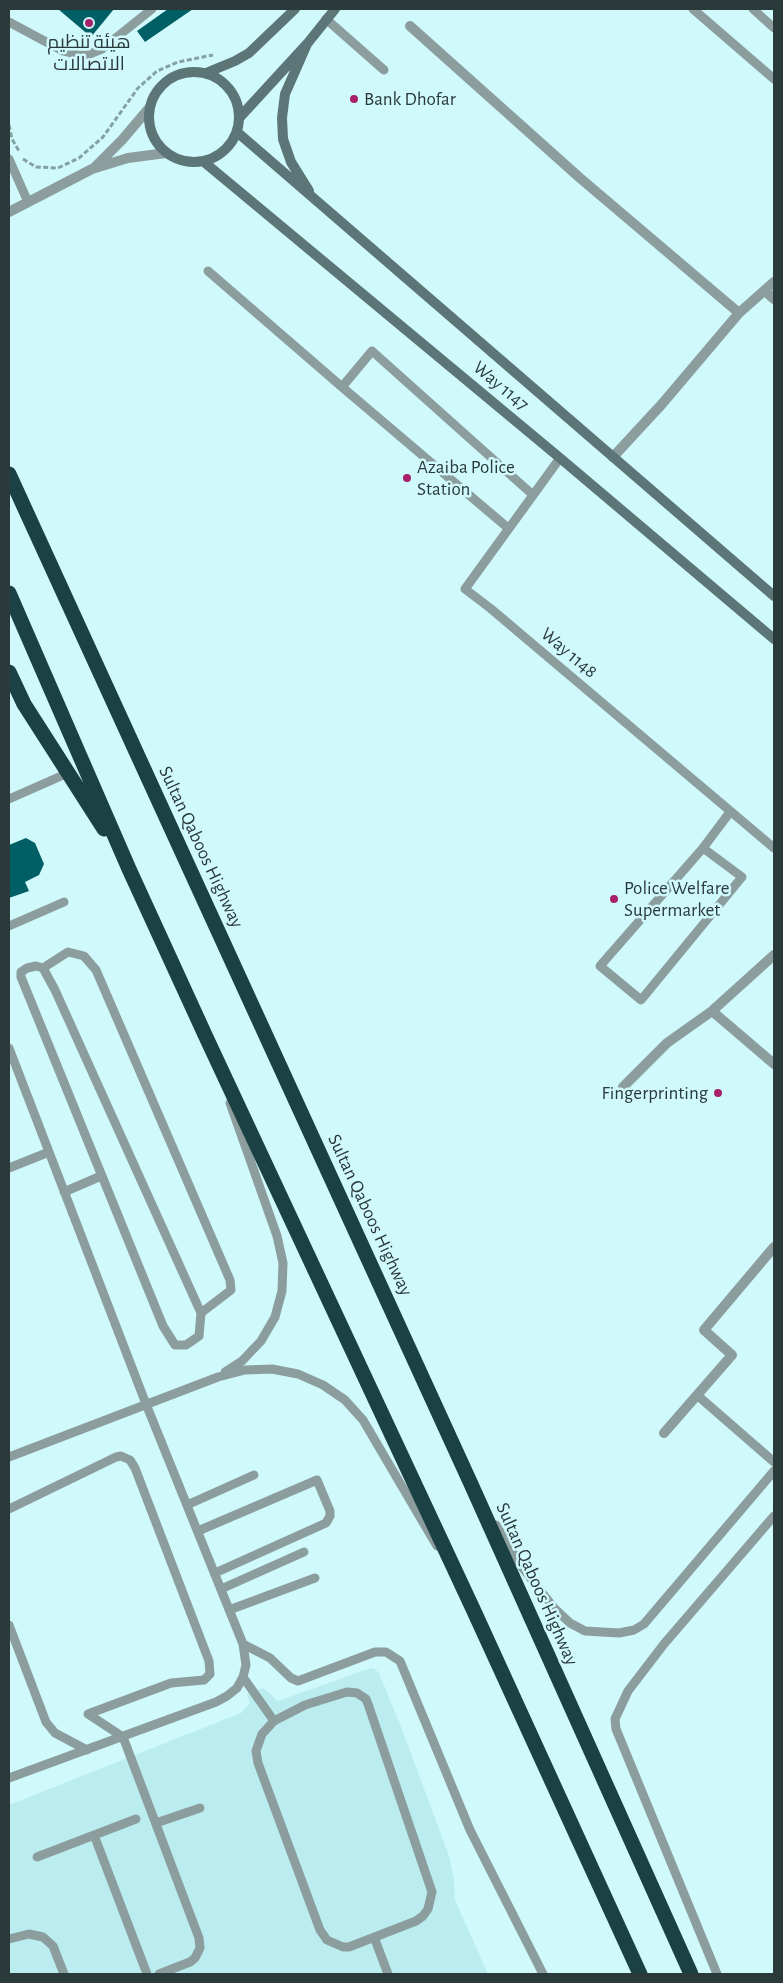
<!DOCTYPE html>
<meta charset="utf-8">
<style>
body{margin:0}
#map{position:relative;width:783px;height:1983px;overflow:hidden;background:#d0f9fc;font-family:"Alegreya Sans",sans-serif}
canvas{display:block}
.frame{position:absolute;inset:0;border:10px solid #2a3a3b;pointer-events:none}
</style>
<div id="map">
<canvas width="783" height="1983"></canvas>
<div class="frame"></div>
</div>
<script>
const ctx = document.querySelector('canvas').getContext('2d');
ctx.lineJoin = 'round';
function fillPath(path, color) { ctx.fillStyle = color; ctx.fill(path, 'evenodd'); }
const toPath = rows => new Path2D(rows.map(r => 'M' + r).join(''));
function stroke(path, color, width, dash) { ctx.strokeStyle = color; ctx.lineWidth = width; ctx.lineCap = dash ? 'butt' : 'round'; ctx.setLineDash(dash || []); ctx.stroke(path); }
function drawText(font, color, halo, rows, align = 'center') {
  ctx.font = font + ' "Alegreya Sans",Cairo,sans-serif'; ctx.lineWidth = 5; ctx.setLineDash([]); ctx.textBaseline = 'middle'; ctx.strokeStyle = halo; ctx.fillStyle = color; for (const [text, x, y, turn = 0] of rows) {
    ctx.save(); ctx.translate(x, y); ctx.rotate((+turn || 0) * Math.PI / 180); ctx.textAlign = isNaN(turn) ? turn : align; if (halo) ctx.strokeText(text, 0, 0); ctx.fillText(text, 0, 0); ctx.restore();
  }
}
const built = toPath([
 [371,1668,376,1670,379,1673,401,1727,449,1856,454,1880,455,1900,488,1974,9,1974,9,1805,241,1713,250,1703,247,1694,263,1688,278,1701]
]);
const building = toPath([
 [58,9,114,9,91,37],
 [168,9,193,9,145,42,137,31],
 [26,838,35,843,44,864,39,875,25,882,29,891,9,898,9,845]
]);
const path = toPath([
 [9,125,12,139,19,151],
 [23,159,36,167,58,168,79,158,103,137,138,88,157,71,178,62,213,55]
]);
const lane = toPath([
 [693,9,774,79],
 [753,9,774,28],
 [326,19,384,70],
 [9,22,63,51,79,55,87,55,102,49,152,9],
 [9,159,28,202],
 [208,271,342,387],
 [560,458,465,589,490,608,774,848],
 [508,528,342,387,372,351,533,495],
 [9,799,68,773],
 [703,848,742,877,641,1000,600,966,703,848,730,812],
 [9,926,64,902],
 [36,966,43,968,55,990,201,1313,199,1336,186,1345,175,1345,163,1326,21,977,21,972,27,968,36,966],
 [43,968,68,952,84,956,96,970,230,1280,231,1290,201,1313],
 [9,1048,146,1404,243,1644,246,1665,243,1677,237,1688,227,1696,216,1702,9,1778],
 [9,1168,49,1152],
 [64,1192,101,1176],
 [225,1372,242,1361,261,1341,275,1317,282,1291,283,1263,277,1236,230,1103],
 [697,1395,774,1462],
 [9,1457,218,1377,245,1370,272,1369,298,1374,323,1385,345,1400,363,1420,437,1546],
 [187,1505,254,1475],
 [9,1509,116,1457,121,1456,130,1460,135,1468,209,1661,210,1674,204,1680,171,1683,88,1714],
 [496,1525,522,1567,554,1608,570,1623,585,1631,619,1633,634,1630,644,1624,774,1471],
 [198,1531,317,1480,330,1511,330,1516,326,1523,215,1573],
 [221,1589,304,1552],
 [229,1610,315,1578],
 [9,1625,46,1722,55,1733,87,1750],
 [243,1644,270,1658,291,1678,298,1681,375,1652,386,1652,400,1661,470,1830,543,1974],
 [243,1677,274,1721],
 [347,1692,357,1693,366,1699,368,1704,432,1892,428,1909,423,1916,416,1921,349,1947,343,1947,327,1940,320,1930,258,1763,256,1751,262,1734,274,1721,305,1705,347,1692],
 [88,1714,123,1737,199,1938,200,1948,195,1958,190,1962,159,1974],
 [156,1823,200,1808],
 [94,1835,147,1974],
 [37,1857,136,1819],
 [374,1937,388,1974],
 [9,1939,29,1934,43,1937,53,1946,64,1974],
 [717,1974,616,1729,615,1719,628,1691,664,1644,774,1516]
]);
const street = toPath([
 [410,26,580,178,739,313],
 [95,167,122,140,150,107],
 [9,212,92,169,128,158,166,153],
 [765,291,774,299],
 [613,457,662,404,739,313,774,282],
 [712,1011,774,1064],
 [623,1087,667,1043,712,1011,774,955],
 [664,1433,732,1355,704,1330,774,1247]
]);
const secondary = toPath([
 [307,44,285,94,282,118,283,139,291,162,309,191],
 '149 117a45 45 0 1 1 90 0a45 45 0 1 1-90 0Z',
 [206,73,235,61,249,53,295,9],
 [240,117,307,44,335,9],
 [237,132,774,596],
 [204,162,560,458,774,639]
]);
const highway = toPath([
 [9,474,471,1484,691,1974],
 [9,593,129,869,206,1037,473,1609,640,1974],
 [9,672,24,704,104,829]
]);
const markers = [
 [89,23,5,"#a6206b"],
 [354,99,5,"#a6206b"],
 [407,478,5,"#a6206b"],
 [614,899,5,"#a6206b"],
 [718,1093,5,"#a6206b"]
];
const poiNames = [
 ["هيئة تنظيم",89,42,"center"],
 ["الاتصالات",89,64,"center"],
 ["Bank Dhofar",364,99],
 ["Azaiba Police",417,467],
 ["Station",417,489],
 ["Police Welfare",624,888],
 ["Supermarket",624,910],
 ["Fingerprinting",708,1093,"right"]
];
const streetNames = [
 ["Way 1147",501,386,40],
 ["Way 1148",569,653,40],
 ["Sultan Qaboos Highway",201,847,65],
 ["Sultan Qaboos Highway",370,1215,65],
 ["Sultan Qaboos Highway",537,1584,66]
];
fillPath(built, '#baecf0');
fillPath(building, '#005f65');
stroke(path, '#84a1a3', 3, [5, 2.5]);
stroke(lane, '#8c9d9e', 9);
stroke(street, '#8c9d9e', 10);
stroke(secondary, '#5c7577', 10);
stroke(highway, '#1c4144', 15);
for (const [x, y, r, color] of markers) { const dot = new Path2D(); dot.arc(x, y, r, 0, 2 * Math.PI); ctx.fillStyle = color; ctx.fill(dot); stroke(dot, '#d0f9fc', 2); }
drawText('19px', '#2a3a3b', '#d0f9fc', poiNames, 'left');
drawText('19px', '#2a3a3b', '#d0f9fc', streetNames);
</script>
